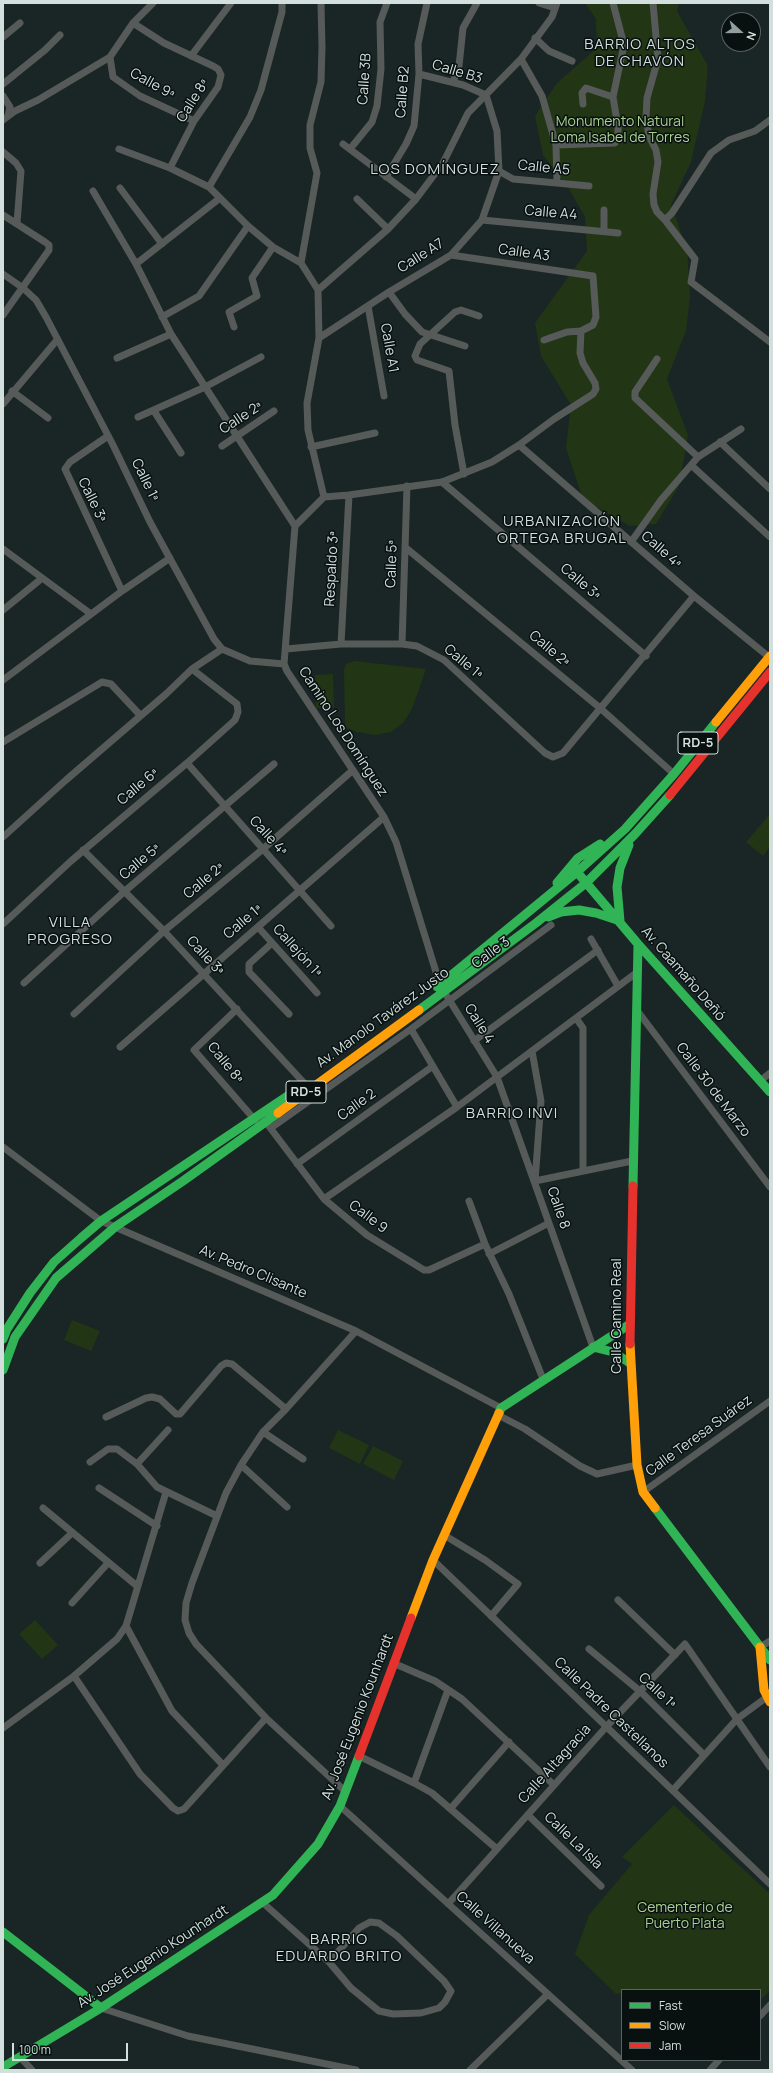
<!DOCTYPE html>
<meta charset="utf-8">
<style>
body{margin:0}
#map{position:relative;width:773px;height:2073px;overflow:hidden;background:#192625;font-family:Manrope,sans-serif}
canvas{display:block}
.frame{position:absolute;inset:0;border:4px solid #d2dfdd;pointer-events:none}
.legend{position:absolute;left:621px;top:1989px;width:140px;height:72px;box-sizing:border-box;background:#081110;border:1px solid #596362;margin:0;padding:5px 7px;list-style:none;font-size:12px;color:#d2dfdd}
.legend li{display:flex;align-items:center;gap:8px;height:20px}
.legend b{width:20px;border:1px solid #596362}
.north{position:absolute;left:721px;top:12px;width:40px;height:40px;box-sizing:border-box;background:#081110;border:1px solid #596362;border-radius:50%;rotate:111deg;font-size:11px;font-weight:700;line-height:16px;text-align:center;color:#d2dfdd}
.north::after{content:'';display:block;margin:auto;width:14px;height:18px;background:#919e9d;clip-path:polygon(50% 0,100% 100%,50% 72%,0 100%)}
.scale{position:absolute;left:12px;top:2043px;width:116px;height:18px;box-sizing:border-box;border:2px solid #d2dfdd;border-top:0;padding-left:5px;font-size:12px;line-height:14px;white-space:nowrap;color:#d2dfdd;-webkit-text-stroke:3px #081110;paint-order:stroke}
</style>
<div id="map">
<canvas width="773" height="2073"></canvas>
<div class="frame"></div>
<ul class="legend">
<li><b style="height:5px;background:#30b455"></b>Fast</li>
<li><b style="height:5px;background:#ff9f0a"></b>Slow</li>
<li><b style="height:5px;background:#e5322d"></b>Jam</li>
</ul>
<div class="north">N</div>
<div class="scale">100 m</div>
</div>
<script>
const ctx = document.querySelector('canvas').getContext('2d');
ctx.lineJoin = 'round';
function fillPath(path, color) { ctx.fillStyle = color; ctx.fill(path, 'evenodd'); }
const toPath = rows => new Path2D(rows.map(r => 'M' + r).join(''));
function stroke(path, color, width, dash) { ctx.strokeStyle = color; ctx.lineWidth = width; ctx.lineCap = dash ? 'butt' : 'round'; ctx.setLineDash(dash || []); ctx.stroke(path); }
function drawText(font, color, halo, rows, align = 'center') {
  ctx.font = font + ' Manrope,sans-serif'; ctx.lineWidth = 3; ctx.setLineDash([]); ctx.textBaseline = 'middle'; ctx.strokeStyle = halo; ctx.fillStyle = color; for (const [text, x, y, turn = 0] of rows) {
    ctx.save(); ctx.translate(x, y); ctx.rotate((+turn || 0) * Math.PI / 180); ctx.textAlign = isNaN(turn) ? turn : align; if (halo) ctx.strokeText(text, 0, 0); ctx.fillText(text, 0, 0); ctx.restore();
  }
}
const green = toPath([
 [585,3,679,3,677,11,708,66,705,101,691,162,671,205,687,249,690,298,686,331,667,379,688,435,679,486,656,524,630,526,583,499,566,448,571,405,541,356,535,323,587,251,585,217,569,189,543,155,535,116,557,83,597,48,596,19],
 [355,661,426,669,412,709,403,723,391,732,375,735,357,732,345,727,344,669,346,664],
 [333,674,334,707,316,708,315,675],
 [770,814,770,847,763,856,746,842],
 [72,1320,100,1331,91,1351,64,1340],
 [338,1430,369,1445,360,1464,329,1448],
 [373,1446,403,1461,394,1480,363,1464],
 [35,1620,58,1645,42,1659,19,1634],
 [674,1805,770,1894,770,1990,760,2001,760,1990,622,1990,622,1993,616,1994,575,1954,589,1915,632,1864,622,1857]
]);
const street = toPath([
 [153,3,133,23,110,57,113,77,140,96,194,121],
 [321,3,322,47,321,82,310,125,310,148,317,173,301,263,318,290,319,338,307,403,308,430,324,497],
 [539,3,555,8],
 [653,3,658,59,647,98,646,118,649,136,656,150,658,162,653,194,654,205,657,212,665,220],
 [133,23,164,43,213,66,218,69,221,75,218,87,194,121,170,168],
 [3,37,20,23],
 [535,38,549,51,572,61],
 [191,56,231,3],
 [521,59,542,96,556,145,557,183],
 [453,82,459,66,463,28,477,3],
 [3,84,45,50,60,35],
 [3,96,10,107,8,116],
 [583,104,582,93,586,88,613,97],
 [3,120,15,111,38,100,110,57],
 [770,120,755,131,729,140,711,153,672,213,665,220,695,259,691,282,770,342],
 [343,144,416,199],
 [556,145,615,143,618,139,618,127,613,97,624,45,613,3],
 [119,149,170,168,209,187,248,226,273,247,301,263],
 [350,149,372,122,377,106,381,69,380,22,387,3],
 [3,152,16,163,21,171,17,223],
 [499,171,513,179,589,186],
 [386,177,406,144,414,126,419,74,418,44,427,3],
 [209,187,250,117,261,90,282,12,282,3],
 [120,188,162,244],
 [93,191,136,264,171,334,295,526],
 [357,199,388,229],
 [3,215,45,242,49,245,49,250,3,315],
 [482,220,618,233],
 [604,231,604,210],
 [451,255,593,276,596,317,593,325,581,331,567,332,544,340],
 [136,264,220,198],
 [3,274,23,288,36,300,46,317,113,445,150,522,214,639,222,649,250,661,284,664],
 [318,290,388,229,416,199,443,163,468,113,521,59,552,17,557,3],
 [389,292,405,314,422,332,465,346],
 [368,306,384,396],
 [162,317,199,296,248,226],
 [234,327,229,312,257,296,252,278,273,247],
 [319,338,389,292,451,255,482,220,499,171,497,131,486,95,463,85,419,74],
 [117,358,171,334],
 [657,359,635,392,635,398,698,457],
 [12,391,48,418],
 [3,404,57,340],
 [154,411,181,453],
 [138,417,205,387,261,357],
 [108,436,70,462,65,469,122,591],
 [720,442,770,489],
 [519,445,694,596,769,657],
 [222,446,274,411],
 [311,447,375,433],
 [691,465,770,537],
 [464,474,455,425,449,371,417,360,415,356,420,344,455,312,461,310,479,316],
 [442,482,646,656],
 [324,497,295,526,284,664,287,671,384,817,396,842,440,985,497,1077,593,1347],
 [324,497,349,495,442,482,492,462,519,445,554,419,593,394,596,389,595,383,583,363,580,353,581,331],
 [631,542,661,500,698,457,741,429],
 [406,548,600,708,674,774],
 [3,549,91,614],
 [3,610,41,579],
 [341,644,349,495],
 [402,644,407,486],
 [286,649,341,644,402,644,417,646,444,660,545,753,553,757,563,753,694,596],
 [3,680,122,591,170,558],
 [3,742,102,682,111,684,140,715],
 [187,763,331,926],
 [3,837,66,780,166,694,192,669,222,649],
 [83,850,164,931,305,1084],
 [3,924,71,861,187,763,235,720,238,712,237,704,192,669],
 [258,927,317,993],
 [591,939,618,986],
 [272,943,249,964,249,972,289,1014],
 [24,983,125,891,274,764],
 [237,1009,194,1050,255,1120],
 [636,1009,770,1187],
 [74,1014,164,931,263,849,353,770],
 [576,1018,583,1028,583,1171],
 [411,1029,457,1107],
 [474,1041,598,950],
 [120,1047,384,817],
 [532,1051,541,1101,535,1181,632,1161],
 [760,1081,770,1073],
 [268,1125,324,1199,367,1235,424,1270,429,1270,485,1244],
 [271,1128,411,1029,551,925],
 [3,1147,101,1221,356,1331,501,1408],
 [297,1164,433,1066],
 [324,1199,457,1107,636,973],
 [469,1201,485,1244,509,1294,543,1379],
 [489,1254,549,1223],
 [498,1415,525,1429,580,1466,597,1474,637,1465],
 [106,1417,146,1398,152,1397,160,1399,176,1414,180,1414,221,1366,226,1363,232,1364,286,1409],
 [263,1432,303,1459],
 [90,1462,108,1449,117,1449,137,1464,157,1487,217,1516],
 [137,1464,168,1430],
 [241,1465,287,1507],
 [99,1488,157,1526],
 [643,1492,770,1401],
 [43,1508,137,1586],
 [444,1535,485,1560,518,1584,491,1616],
 [433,1560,770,1884],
 [40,1563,72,1533],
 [618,1600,675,1655],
 [72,1603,108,1563],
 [126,1626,172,1711,223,1765],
 [760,1647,770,1641],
 [589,1649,641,1692,704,1755],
 [393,1663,435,1681,462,1699,554,1785],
 [74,1676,140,1774,173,1808,178,1811,184,1809,266,1718],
 [3,1728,74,1676,117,1639,126,1626,166,1492],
 [359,1756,414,1783,432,1793,497,1849],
 [414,1783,448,1690],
 [673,1790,737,1719,767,1697],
 [346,1792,266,1718,196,1644,189,1633,185,1620,186,1603,192,1583,226,1493,241,1465,263,1432,286,1409,356,1331],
 [340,1806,632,2070],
 [451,1808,509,1742],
 [528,1815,601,1886],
 [262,1902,329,1962,351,1988,379,2011,393,2014,421,2013,439,2008,445,2002,451,1991,444,1981,397,1936,379,1923,370,1922,359,1928,329,1962],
 [448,1904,607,1726,685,1644,770,1767],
 [101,2008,188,2036,356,2070],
 [760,2016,770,2005],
 [20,2057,32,2070],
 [470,2070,548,1994],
 [710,2070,719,2060]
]);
const fast = toPath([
 [577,872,638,944,770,1092],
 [557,883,578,858,600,844],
 [548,917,561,912,579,910,596,913,620,921,617,887,620,868,629,845],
 [437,987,577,872,625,829,674,774,716,722],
 [419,1010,536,923,586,883,635,834,670,795],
 [633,1186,638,944],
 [3,1339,7,1329,30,1293,54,1262,81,1238,101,1221,289,1095],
 [593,1347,613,1352,630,1363],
 [3,1370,15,1337,56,1278,115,1227,183,1181,278,1113],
 [499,1413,501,1408,630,1324],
 [655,1508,770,1660],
 [3,1932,101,2008],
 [3,2067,101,2008,273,1895,318,1844,340,1806,359,1756]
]);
const slow = toPath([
 [716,722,770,656],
 [278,1113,419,1010],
 [630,1344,637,1465,643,1492,655,1508],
 [411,1618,433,1560,499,1413],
 [760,1647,764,1690,770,1702]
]);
const jam = toPath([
 [670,795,770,672],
 [630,1344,633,1186],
 [359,1756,411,1618]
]);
const shields = [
 [698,743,40],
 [306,1092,40]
];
const shieldNames = [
 ["RD-5",698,743],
 ["RD-5",306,1092]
];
const streetNames = [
 ["Calle B3",457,72,17],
 ["Calle 3B",365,79,-86],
 ["Calle 9ª",152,84,29],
 ["Calle B2",403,92,-86],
 ["Calle 8ª",193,101,-58],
 ["Calle A5",544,168,6],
 ["Calle A4",551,213,5],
 ["Calle A3",524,253,8],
 ["Calle A7",421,256,-32],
 ["Calle A1",389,348,80],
 ["Calle 2ª",241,418,-33],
 ["Calle 1ª",145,480,64],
 ["Calle 3ª",92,500,64],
 ["Calle 4ª",661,550,41],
 ["Calle 5ª",392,564,-88],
 ["Respaldo 3ª",332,569,-87],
 ["Calle 3ª",580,582,41],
 ["Calle 2ª",549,649,40],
 ["Calle 1ª",463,662,40],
 ["Camino Los Domínguez",343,732,57],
 ["Calle 6ª",138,787,-40],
 ["Calle 4ª",268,836,47],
 ["Calle 5ª",140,862,-40],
 ["Calle 2ª",204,881,-40],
 ["Calle 1ª",243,922,-40],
 ["Callejón 1ª",297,951,48],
 ["Calle 3",491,953,-36],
 ["Calle 3ª",205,956,47],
 ["Av. Caamaño Deñó",683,974,49],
 ["Av. Manolo Tavárez Justo",383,1018,-36],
 ["Calle 4",479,1024,58],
 ["Calle 8ª",225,1063,51],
 ["Calle 30 de Marzo",713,1090,53],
 ["Calle 2",357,1105,-36],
 ["Calle 8",558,1208,71],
 ["Calle 9",368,1217,37],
 ["Av. Pedro Clisante",253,1272,23],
 ["Calle Camino Real",617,1316,-90],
 ["Calle Teresa Suárez",699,1436,-36],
 ["Calle 1ª",657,1691,43],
 ["Calle Padre Castellanos",611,1713,44],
 ["Av. José Eugenio Kounhardt",358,1717,-69],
 ["Calle Altagracia",555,1764,-48],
 ["Calle La Isla",573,1841,44],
 ["Calle Villanueva",495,1928,42],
 ["Av. José Eugenio Kounhardt",153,1957,-33]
];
const parkNames = [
 ["Monumento Natural",620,122],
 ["Loma Isabel de Torres",620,138],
 ["Cementerio de",685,1908],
 ["Puerto Plata",685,1924]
];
const neighbourhoodNames = [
 ["BARRIO ALTOS",640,45],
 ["DE CHAVÓN",640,62],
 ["LOS DOMÍNGUEZ",435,170],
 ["URBANIZACIÓN",562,522],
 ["ORTEGA BRUGAL",562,539],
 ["VILLA",70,923],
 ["PROGRESO",70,940],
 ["BARRIO INVI",512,1114],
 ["BARRIO",339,1940],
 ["EDUARDO BRITO",339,1957]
];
fillPath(green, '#223515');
stroke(street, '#565a58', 7);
stroke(fast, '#30b455', 9);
stroke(slow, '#ff9f0a', 9);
stroke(jam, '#e5322d', 9);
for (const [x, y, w] of shields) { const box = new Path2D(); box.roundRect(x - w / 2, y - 11, w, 22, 3); ctx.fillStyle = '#081110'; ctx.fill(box); stroke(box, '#d2dfdd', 1); }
drawText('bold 13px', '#d2dfdd', null, shieldNames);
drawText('14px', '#d2dfdd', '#081110', streetNames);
drawText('14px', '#abd190', '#081110', parkNames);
ctx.letterSpacing = '1px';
drawText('15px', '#d2dfdd', '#081110', neighbourhoodNames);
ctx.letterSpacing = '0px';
</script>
